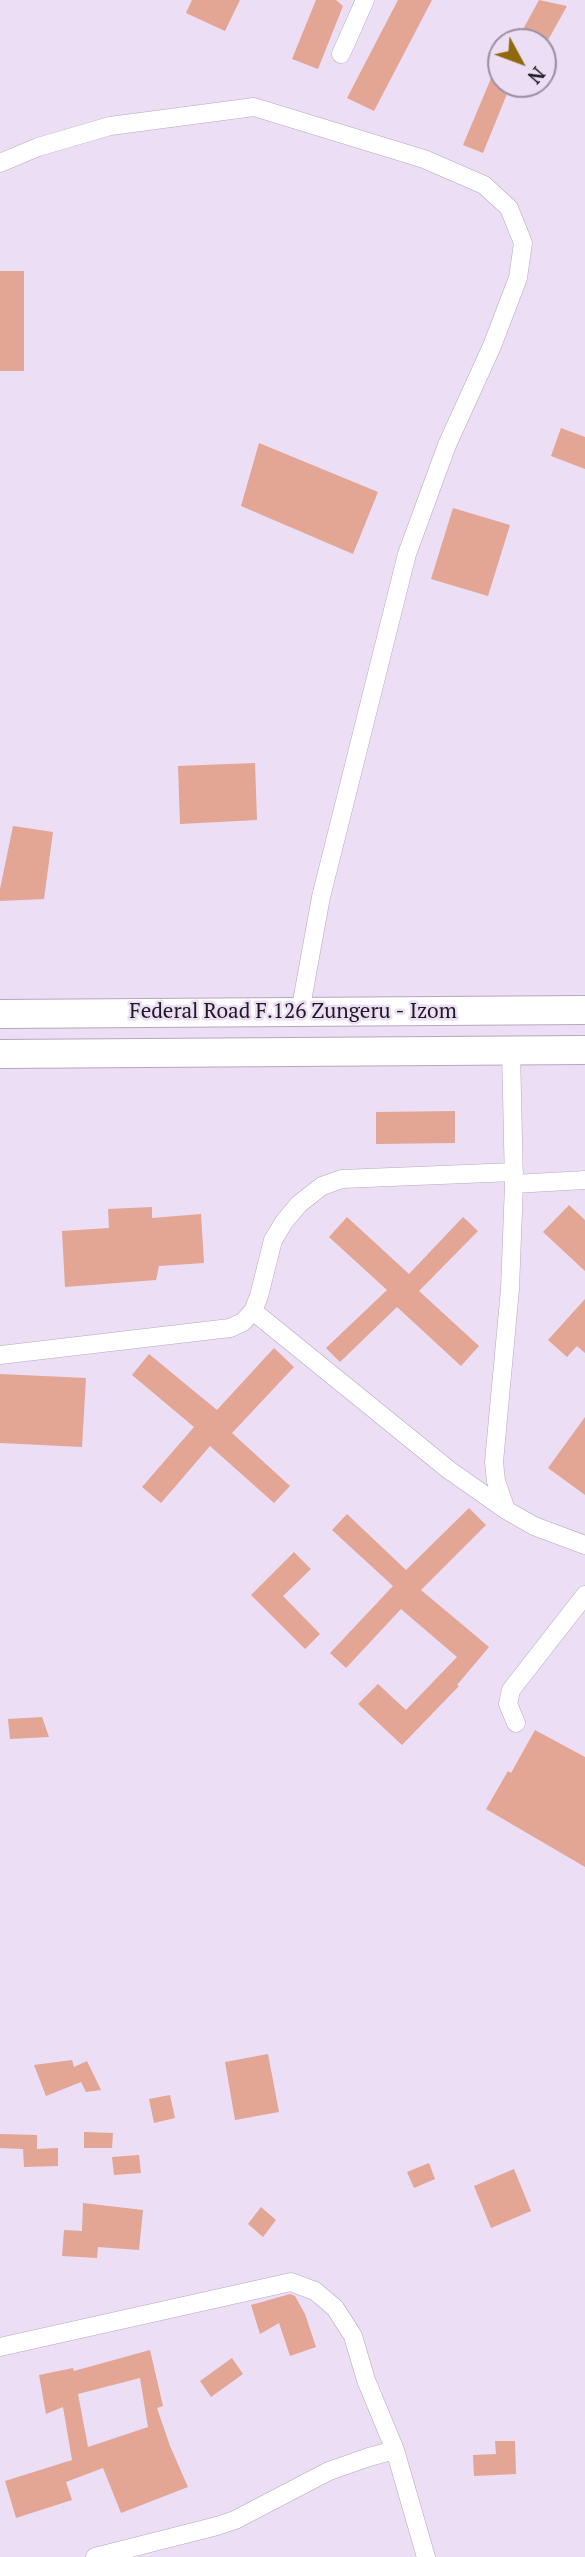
<!DOCTYPE html>
<style>
body{margin:0}
#map{position:relative;width:585px;height:2557px;overflow:hidden;background:#ecdef5;font-family:"PT Serif",serif}
canvas{display:block}
.north{position:absolute;left:487px;top:28px;width:70px;height:70px;box-sizing:border-box;background:#ecdef5;border:2px solid #9a90a1;border-radius:50%;rotate:131deg;font-size:19px;font-weight:700;line-height:28px;text-align:center;color:#1f1a22}
.north::after{content:'';display:block;margin:auto;width:24px;height:32px;background:#90690f;clip-path:polygon(50% 0,100% 100%,50% 72%,0 100%)}
</style>
<div id="map">
<canvas width="585" height="2557"></canvas>
<div class="north">N</div>
</div>
<script>
const ctx = document.querySelector('canvas').getContext('2d');
ctx.lineJoin = 'round';
function fillPath(path, color) { ctx.fillStyle = color; ctx.fill(path, 'evenodd'); }
const toPath = rows => new Path2D(rows.map(r => 'M' + r).join(''));
function stroke(path, color, width, dash) { ctx.strokeStyle = color; ctx.lineWidth = width; ctx.lineCap = dash ? 'butt' : 'round'; ctx.setLineDash(dash || []); ctx.stroke(path); }
function drawText(font, color, halo, rows, align = 'center') {
  ctx.font = font + ' "PT Serif",serif'; ctx.lineWidth = 5; ctx.setLineDash([]); ctx.textBaseline = 'middle'; ctx.strokeStyle = halo; ctx.fillStyle = color; for (const [text, x, y, turn = 0] of rows) {
    ctx.save(); ctx.translate(x, y); ctx.rotate((+turn || 0) * Math.PI / 180); ctx.textAlign = isNaN(turn) ? turn : align; if (halo) ctx.strokeText(text, 0, 0); ctx.fillText(text, 0, 0); ctx.restore();
  }
}
const building = toPath([
 [192,0,240,0,225,31,186,13],
 [316,0,336,0,343,6,318,69,292,59],
 [398,0,432,0,374,111,347,98],
 [539,0,567,6,547,42,516,42],
 [492,76,501,80,501,84,511,84,483,153,463,145],
 [0,271,24,271,24,371,0,371],
 [561,428,585,437,585,469,551,456],
 [259,443,378,492,353,554,241,506],
 [453,508,510,525,488,596,431,579],
 [255,763,257,820,180,824,178,766],
 [13,826,53,832,44,899,0,901,0,889],
 [455,1111,455,1143,376,1144,376,1112],
 [569,1205,585,1220,585,1271,543,1232],
 [152,1207,152,1218,201,1214,204,1263,159,1266,156,1280,65,1287,62,1231,109,1228,108,1209],
 [347,1217,409,1274,463,1217,478,1231,419,1291,479,1346,461,1366,397,1307,340,1362,326,1348,387,1290,329,1237],
 [585,1299,585,1353,577,1346,567,1357,548,1340],
 [274,1348,294,1367,232,1433,290,1486,274,1503,210,1446,161,1503,142,1487,194,1427,132,1375,149,1354,217,1410],
 [0,1374,86,1378,82,1447,0,1443],
 [585,1417,585,1495,548,1468],
 [469,1508,486,1525,421,1590,489,1647,457,1685,459,1686,402,1745,358,1704,378,1684,406,1710,457,1657,401,1609,346,1668,330,1653,393,1586,332,1530,347,1514,406,1570],
 [294,1552,311,1569,283,1596,320,1634,305,1649,251,1595],
 [42,1717,49,1737,10,1739,8,1719],
 [535,1730,585,1757,585,1867,486,1809,508,1771,511,1773],
 [268,2054,279,2112,235,2120,225,2062],
 [72,2060,74,2067,87,2061,101,2090,86,2092,81,2082,46,2096,34,2065],
 [170,2095,175,2118,154,2123,149,2099],
 [84,2132,113,2133,112,2148,84,2148],
 [0,2134,37,2135,37,2149,58,2148,58,2166,24,2167,23,2149,0,2148],
 [139,2155,141,2173,114,2175,112,2157],
 [429,2163,435,2179,414,2188,407,2172],
 [514,2169,531,2211,491,2228,474,2186],
 [83,2203,143,2210,139,2250,98,2247,97,2258,62,2256,64,2230,82,2231],
 [261,2207,276,2220,263,2237,248,2224],
 [290,2294,295,2296,305,2314,316,2347,290,2356,279,2323,260,2334,251,2305],
 [150,2350,163,2406,157,2408,170,2446,188,2487,121,2513,103,2468,66,2482,72,2500,16,2518,5,2481,72,2460,63,2407,46,2414,39,2375,73,2368,74,2371],
 [140,2378,148,2427,88,2447,78,2394],
 [232,2358,243,2374,211,2397,200,2381],
 [495,2441,515,2441,516,2474,474,2476,473,2455,496,2454]
]);
const street = toPath([
 [341,54,365,0],
 [0,163,38,147,110,126,254,107,424,159,484,185,509,208,523,243,518,278,492,346,447,445,407,554,321,897,300,1012],
 [511,1050,514,1184,510,1289,494,1462,496,1481,506,1510,534,1526,585,1545],
 [514,1184,585,1180],
 [253,1311,449,1470,506,1510],
 [0,1355,230,1328,243,1322,253,1311,259,1296,273,1240,284,1222,299,1204,322,1186,342,1179,514,1172],
 [516,1723,508,1704,511,1690,585,1595],
 [0,2347,291,2282,315,2291,335,2308,353,2336,366,2380,395,2450,426,2557],
 [95,2557,217,2526,235,2520,329,2471,369,2457,395,2450]
]);
const primary = toPath([
 [0,1014,585,1010],
 [0,1054,585,1050]
]);
const streetNames = [
 ["Federal Road F.126 Zungeru - Izom",293,1012]
];
fillPath(building, '#e3a594');
stroke(street, '#b5a8bd', 19);
stroke(primary, '#b5a8bd', 30);
stroke(street, '#fff', 18);
stroke(primary, '#fff', 28);
drawText('21px', '#1f1a22', '#ecdef5', streetNames);
</script>
